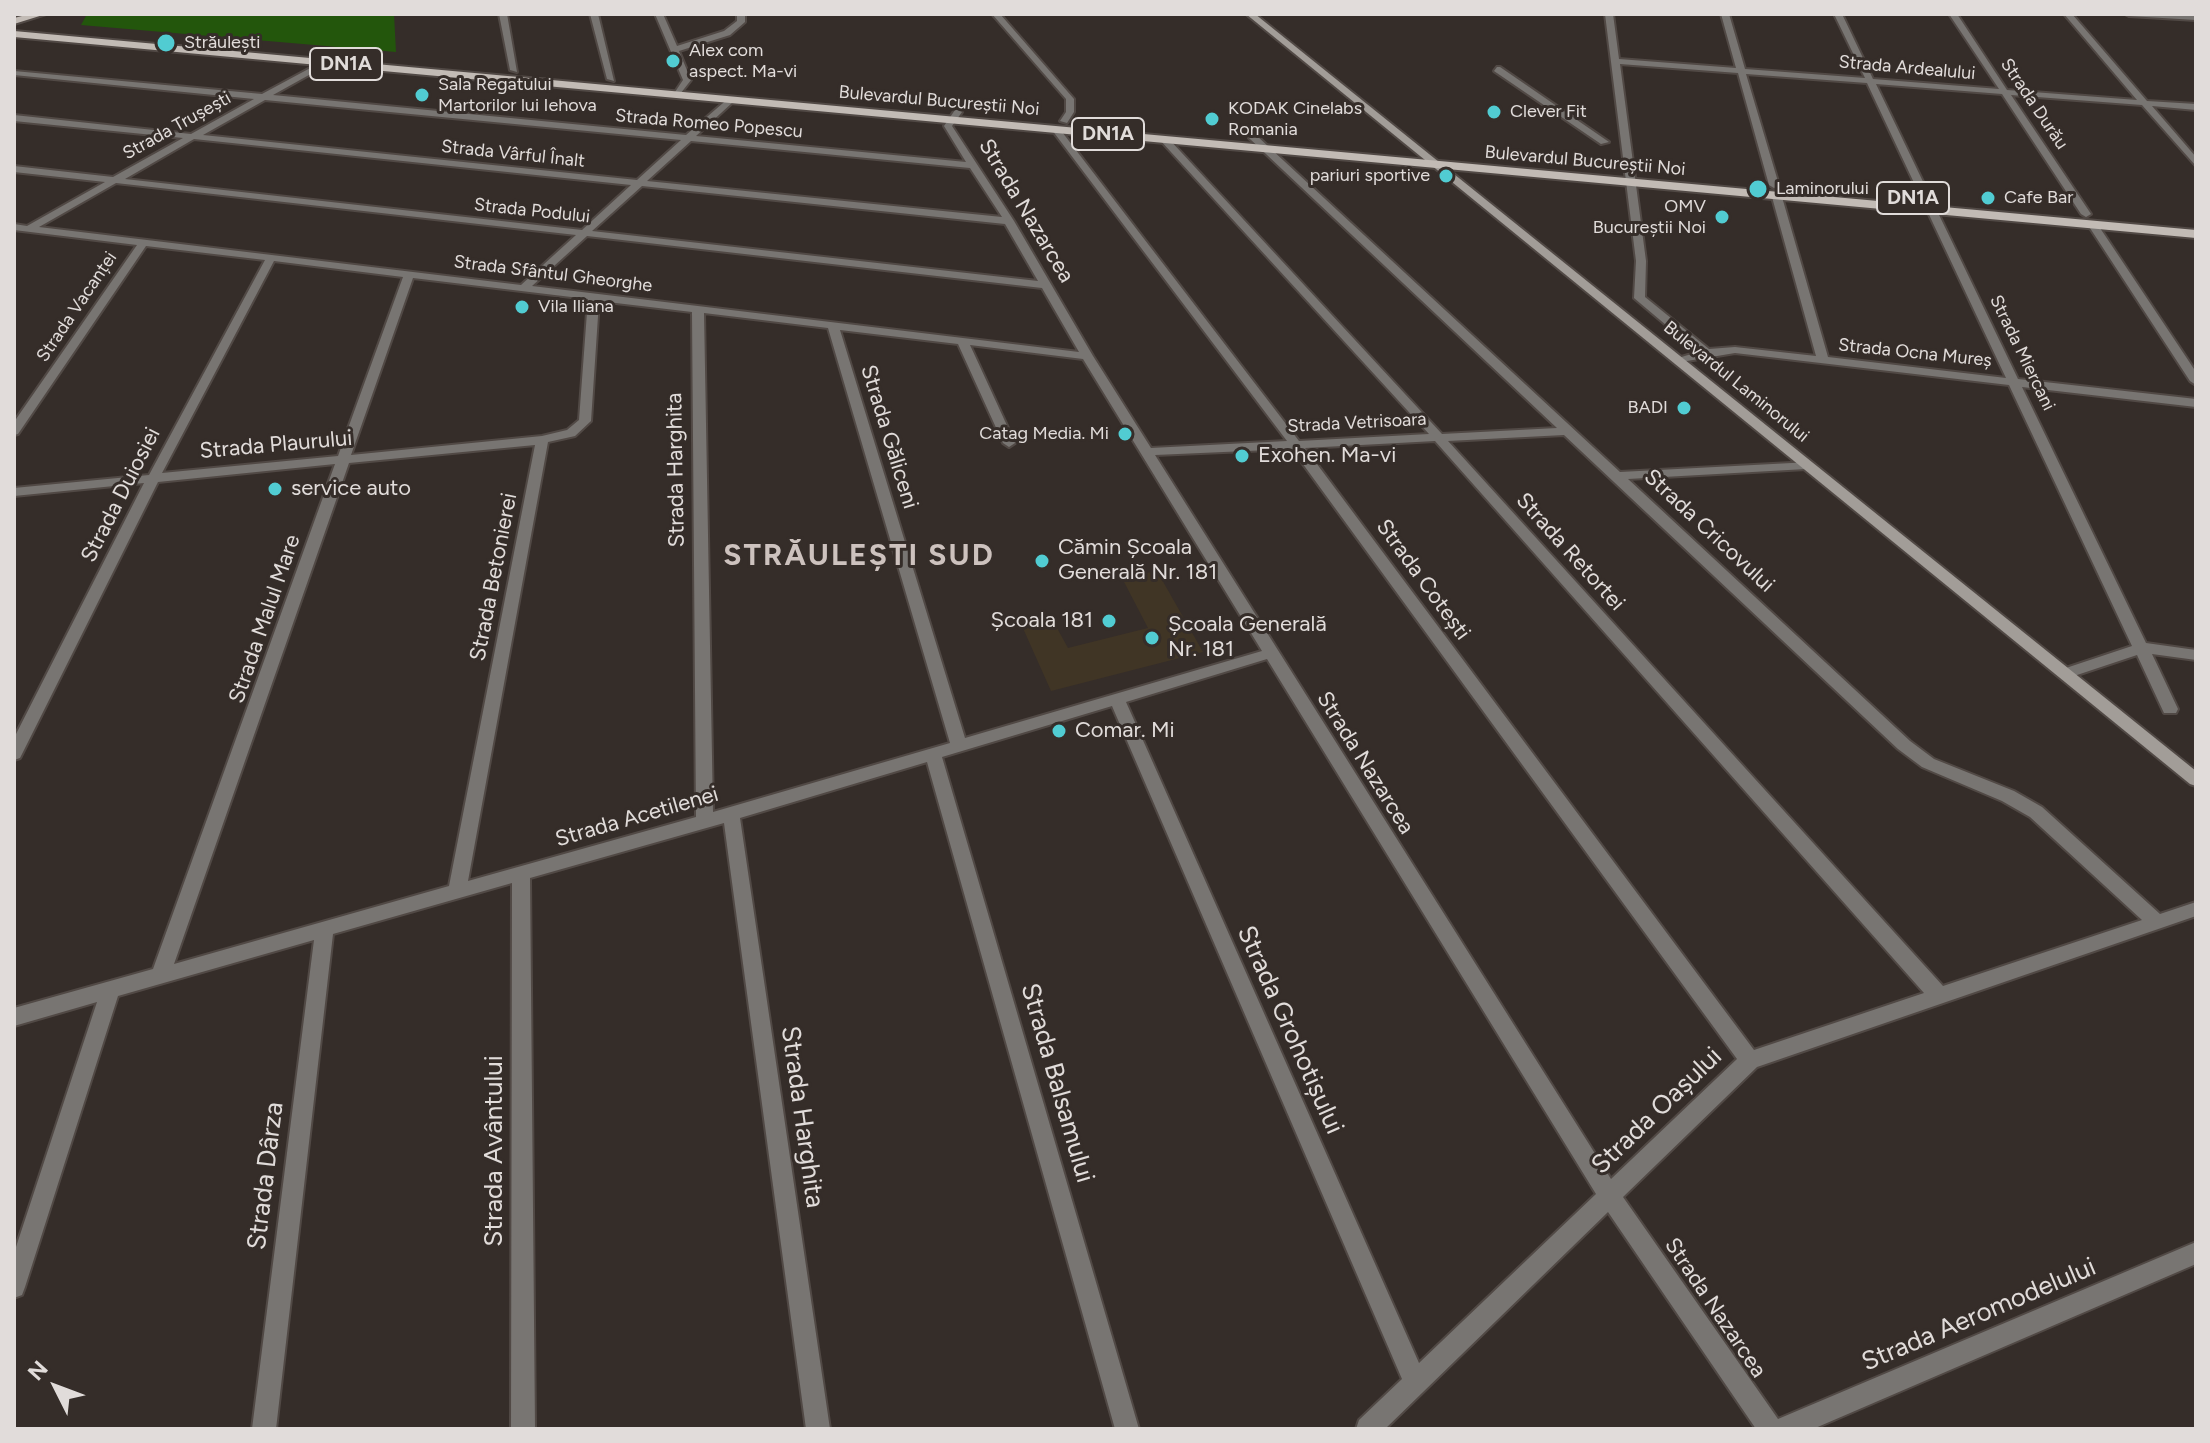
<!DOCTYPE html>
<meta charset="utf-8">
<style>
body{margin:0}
#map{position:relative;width:2210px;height:1443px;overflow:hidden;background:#352d29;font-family:Figtree,sans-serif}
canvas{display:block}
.frame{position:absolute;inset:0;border:16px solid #e1dcda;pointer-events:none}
.north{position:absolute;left:16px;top:1347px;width:80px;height:80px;-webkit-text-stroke:6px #352d29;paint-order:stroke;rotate:312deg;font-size:22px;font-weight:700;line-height:32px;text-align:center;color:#e1dcda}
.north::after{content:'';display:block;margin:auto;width:28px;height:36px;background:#e1dcda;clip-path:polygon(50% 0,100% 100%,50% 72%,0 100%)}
</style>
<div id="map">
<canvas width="2210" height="1443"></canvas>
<div class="frame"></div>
<div class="north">N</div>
</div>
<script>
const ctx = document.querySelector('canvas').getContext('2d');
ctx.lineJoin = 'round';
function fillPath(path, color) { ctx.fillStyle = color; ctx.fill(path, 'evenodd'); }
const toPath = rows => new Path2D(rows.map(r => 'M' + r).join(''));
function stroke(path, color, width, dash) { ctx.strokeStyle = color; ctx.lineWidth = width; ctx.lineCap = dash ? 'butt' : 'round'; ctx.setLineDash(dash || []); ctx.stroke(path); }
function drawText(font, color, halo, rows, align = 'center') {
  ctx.font = font + ' Figtree,sans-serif'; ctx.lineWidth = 6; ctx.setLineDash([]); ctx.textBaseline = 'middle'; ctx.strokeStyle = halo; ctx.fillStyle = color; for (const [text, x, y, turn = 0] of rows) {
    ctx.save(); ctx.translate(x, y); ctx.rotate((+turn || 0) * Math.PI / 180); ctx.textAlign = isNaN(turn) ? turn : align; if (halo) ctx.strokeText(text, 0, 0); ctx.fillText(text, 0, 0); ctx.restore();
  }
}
const education = toPath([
 [1157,571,1203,652,1051,691,1022,626,1052,619,1068,648,1148,628,1122,578]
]);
const green = toPath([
 [87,14,394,14,396,52,81,25]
]);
const street = toPath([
 [499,14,507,14,517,72,510,70,499,14],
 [590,14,598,14,614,81,607,79,590,14],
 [655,14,663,14,677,46,724,31,737,21,737,14,745,14,745,22,730,35,679,51,691,80,677,98,673,95,683,80,655,14],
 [992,14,1000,14,1074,99,1074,112,1067,123,1060,121,1066,112,1066,99,992,14],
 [1605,14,1613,14,1619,59,1736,68,1721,14,1729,14,1745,69,1865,78,1834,14,1842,14,1873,79,1999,89,1949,14,1957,14,2007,90,2137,100,2064,14,2072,14,2147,101,2196,104,2196,110,2152,106,2196,157,2196,166,2142,105,2011,95,2091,214,2086,217,2081,214,2002,94,1876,84,2018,379,2196,399,2196,407,2022,387,2146,643,2196,650,2196,660,2152,654,2178,709,2176,713,2164,713,2137,655,2065,679,2057,674,2060,670,2132,646,2009,385,1735,353,1675,363,1675,359,1698,352,1634,298,1636,261,1605,14],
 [1620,64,1738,73,1769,185,1774,188,1779,185,1746,74,1867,83,2006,378,1828,357,1782,197,1777,194,1772,197,1816,356,1735,347,1709,349,1645,297,1646,261,1620,64],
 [2125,14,2196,16,2196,20,2129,16,2125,14],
 [340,52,343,56,273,95,686,135,730,97,734,100,733,102,696,136,966,162,944,126,955,110,961,110,962,112,952,126,1014,221,1093,356,1151,448,1287,441,1052,130,1059,128,1299,441,1429,434,1160,140,1168,138,1442,434,1557,428,1249,138,1257,136,1620,472,1811,462,1811,468,1806,469,1628,479,1910,741,1934,759,2014,791,2042,807,2160,914,2196,902,2196,916,1757,1067,1623,1197,1778,1419,2196,1242,2196,1264,1813,1429,1756,1429,1608,1212,1385,1429,1356,1429,1359,1420,1402,1379,1112,706,942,757,1139,1429,1115,1429,927,762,740,818,830,1429,806,1429,724,823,530,878,535,1429,511,1429,512,883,333,934,276,1429,252,1429,314,940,118,996,25,1287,22,1295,14,1298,14,1253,97,1002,14,1026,14,1008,153,969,335,464,158,482,20,758,14,760,14,738,144,483,14,496,14,488,149,475,265,260,146,246,18,434,14,435,14,422,137,245,14,230,14,224,27,226,105,182,14,172,14,166,113,177,183,138,14,121,14,115,191,134,254,99,14,75,14,71,262,94,340,52],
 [265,100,681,140,637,180,203,135,265,100],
 [194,139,631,185,582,230,125,179,194,139],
 [691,141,970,168,1002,217,647,181,691,141],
 [116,183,576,235,521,285,39,227,116,183],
 [642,186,1005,224,1038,281,592,231,642,186],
 [587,236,1042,288,1079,352,532,286,587,236],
 [274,261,403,277,338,456,162,473,274,261],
 [413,278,588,299,579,420,567,430,542,436,351,455,413,278],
 [599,301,692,312,696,817,468,881,548,442,575,436,591,421,599,301],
 [704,313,828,328,950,743,713,812,704,313],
 [840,330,958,344,1003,443,1009,447,1015,443,970,345,1083,359,1262,651,965,738,840,330],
 [1564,435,1898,749,1922,767,2002,801,2030,817,2142,920,1943,986,1448,441,1564,435],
 [1435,441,1924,993,1754,1050,1305,448,1435,441],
 [535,445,449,886,174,964,349,463,535,445],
 [1292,449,1737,1059,1611,1179,1155,455,1292,449],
 [1267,659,1596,1194,1419,1363,1126,702,1267,659],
 [1497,67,1500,67,1609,142,1601,144,1494,71,1497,67],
 [2093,222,2098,225,2196,372,2196,385,2190,381,2088,225,2093,222]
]);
const secondary = toPath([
 [1246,14,1255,14,2196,771,2196,786,2190,784,1246,14]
]);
const primary = toPath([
 [30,14,46,14,14,24,14,18,30,14],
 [14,31,2196,230,2196,238,14,37,14,31]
]);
const markers = [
 [166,43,10,"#51ccd2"],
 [673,61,8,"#51ccd2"],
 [422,95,8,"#51ccd2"],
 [1494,112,8,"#51ccd2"],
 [1212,119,8,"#51ccd2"],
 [1446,176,8,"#51ccd2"],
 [1758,189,10,"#51ccd2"],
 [1988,198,8,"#51ccd2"],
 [1722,217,8,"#51ccd2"],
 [522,307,8,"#51ccd2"],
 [1684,408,8,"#51ccd2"],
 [1125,434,8,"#51ccd2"],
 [1242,456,8,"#51ccd2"],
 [275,489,8,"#51ccd2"],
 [1042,561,8,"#51ccd2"],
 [1109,621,8,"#51ccd2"],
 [1152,638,8,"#51ccd2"],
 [1059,731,8,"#51ccd2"]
];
const farPoinames = [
 ["Străulești",184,43],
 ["Alex com",689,51],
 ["aspect. Ma-vi",689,72],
 ["Sala Regatului",438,85],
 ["Martorilor lui Iehova",438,106],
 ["KODAK Cinelabs",1228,109],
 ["Romania",1228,130],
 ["Clever Fit",1510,112],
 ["pariuri sportive",1430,176,"right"],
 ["Laminorului",1776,189],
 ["Cafe Bar",2004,198],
 ["OMV",1706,207,"right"],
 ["Bucureștii Noi",1706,228,"right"],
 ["Vila Iliana",538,307],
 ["BADI",1668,408,"right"],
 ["Catag Media. Mi",1109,434,"right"]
];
const farStreetnames = [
 ["Strada Ardealului",1907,68,5],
 ["Bulevardul Bucureștii Noi",939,101,5],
 ["Strada Durău",2034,104,56],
 ["Strada Romeo Popescu",709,124,5],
 ["Strada Trușești",177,126,-29],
 ["Strada Vârful Înalt",513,154,6],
 ["Bulevardul Bucureștii Noi",1585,161,5],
 ["Strada Podului",532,211,6],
 ["Strada Sfântul Gheorghe",553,274,7],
 ["Strada Vacanței",77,307,-56],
 ["Strada Ocna Mureș",1915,353,6],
 ["Strada Miercani",2022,353,64],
 ["Bulevardul Laminorului",1736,382,39],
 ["Strada Vetrisoara",1357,423,-3]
];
const shields = [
 [346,64,72],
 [1108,134,72],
 [1913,198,72]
];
const shieldNames = [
 ["DN1A",346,64],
 ["DN1A",1108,134],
 ["DN1A",1913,198]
];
const streetNames = [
 ["Strada Nazarcea",1026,211,59],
 ["Strada Găliceni",889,437,73],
 ["Strada Plaurului",276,445,-5],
 ["Strada Harghita",676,470,-91],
 ["Strada Duiosiei",121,495,-63],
 ["Strada Cricovului",1709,531,43],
 ["Strada Retortei",1570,552,48],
 ["Strada Betonierei",494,577,-79],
 ["Strada Cotești",1423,580,54],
 ["Strada Malul Mare",265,619,-71],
 ["Strada Nazarcea",1365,763,58],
 ["Strada Acetilenei",637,817,-16],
 ["Strada Nazarcea",1715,1308,56]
];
const poiNames = [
 ["Exohen. Ma-vi",1258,456],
 ["service auto",291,489],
 ["Cămin Școala",1058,548],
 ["Generală Nr. 181",1058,573],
 ["Școala 181",1093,621,"right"],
 ["Școala Generală",1168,625],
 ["Nr. 181",1168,650],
 ["Comar. Mi",1075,731]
];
const nearStreetnames = [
 ["Strada Grohotișului",1290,1030,66],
 ["Strada Balsamului",1057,1083,74],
 ["Strada Oașului",1657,1111,-44],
 ["Strada Harghita",802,1117,82],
 ["Strada Avântului",494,1151,-90],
 ["Strada Dârza",266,1176,-83],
 ["Strada Aeromodelului",1979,1315,-23]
];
const districtNames = [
 ["STRĂULEȘTI SUD",859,556]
];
fillPath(education, '#403525');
fillPath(green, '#23560c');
stroke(street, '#514945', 4);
stroke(secondary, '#514945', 4);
stroke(primary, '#514945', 4);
fillPath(street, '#787572');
fillPath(secondary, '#a29d98');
fillPath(primary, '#c2bbb5');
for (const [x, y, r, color] of markers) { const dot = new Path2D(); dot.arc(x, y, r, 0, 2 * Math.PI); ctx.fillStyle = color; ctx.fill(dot); stroke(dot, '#352d29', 3); }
drawText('18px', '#e1dcda', '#352d29', farPoinames, 'left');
drawText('18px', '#e1dcda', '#352d29', farStreetnames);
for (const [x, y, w] of shields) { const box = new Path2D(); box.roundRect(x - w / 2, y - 16, w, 32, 6); ctx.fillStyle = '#352d29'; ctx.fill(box); stroke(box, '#e1dcda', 2); }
drawText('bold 20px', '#e1dcda', null, shieldNames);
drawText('22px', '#e1dcda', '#352d29', streetNames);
drawText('22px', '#e1dcda', '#352d29', poiNames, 'left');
drawText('26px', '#e1dcda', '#352d29', nearStreetnames);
ctx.letterSpacing = '2px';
drawText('bold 30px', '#cdc2be', '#352d29', districtNames);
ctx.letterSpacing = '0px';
</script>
